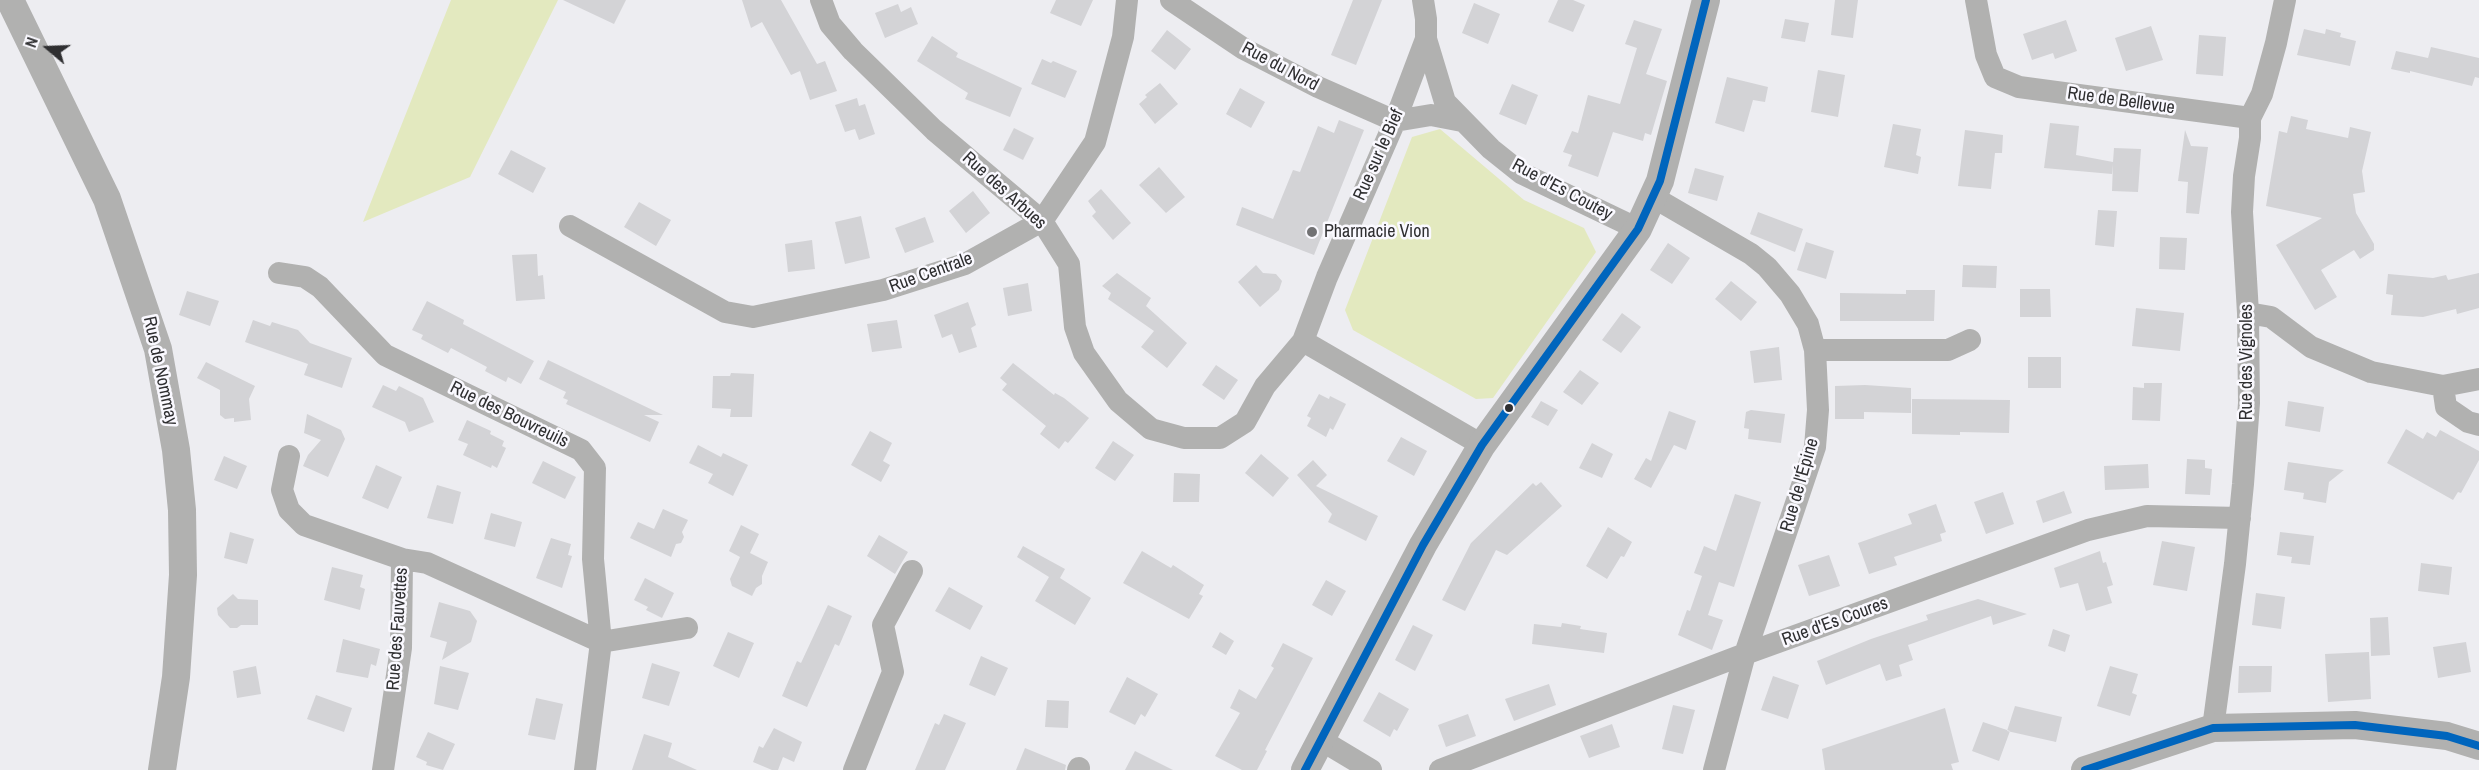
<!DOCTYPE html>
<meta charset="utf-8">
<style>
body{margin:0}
#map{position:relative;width:2479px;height:770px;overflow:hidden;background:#ededf1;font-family:"Archivo Narrow",sans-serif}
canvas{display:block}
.north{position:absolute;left:18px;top:18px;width:60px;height:60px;-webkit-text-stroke:4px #faf9ff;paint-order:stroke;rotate:289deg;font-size:16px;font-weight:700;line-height:24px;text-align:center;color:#2f2f31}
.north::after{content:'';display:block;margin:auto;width:21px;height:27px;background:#2f2f31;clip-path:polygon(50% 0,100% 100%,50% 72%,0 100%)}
</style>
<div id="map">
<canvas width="2479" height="770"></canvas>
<div class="north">N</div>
</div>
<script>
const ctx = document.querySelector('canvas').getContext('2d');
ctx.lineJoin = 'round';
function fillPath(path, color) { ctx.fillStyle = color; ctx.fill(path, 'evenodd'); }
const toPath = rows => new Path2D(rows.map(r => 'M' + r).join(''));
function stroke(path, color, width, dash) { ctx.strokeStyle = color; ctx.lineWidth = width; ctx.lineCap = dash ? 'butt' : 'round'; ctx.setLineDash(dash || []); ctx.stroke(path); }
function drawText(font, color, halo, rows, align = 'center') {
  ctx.font = font + ' "Archivo Narrow",sans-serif'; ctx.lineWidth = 5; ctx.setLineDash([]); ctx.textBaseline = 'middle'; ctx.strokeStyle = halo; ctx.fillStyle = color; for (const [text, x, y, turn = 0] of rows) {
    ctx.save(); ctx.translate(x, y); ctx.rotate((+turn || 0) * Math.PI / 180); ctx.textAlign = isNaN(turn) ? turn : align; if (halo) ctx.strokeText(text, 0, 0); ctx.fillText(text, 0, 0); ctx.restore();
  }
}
const green = toPath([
 [451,0,558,0,470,177,363,222],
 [1440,129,1524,200,1584,228,1596,252,1493,398,1476,399,1353,330,1345,310,1412,137]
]);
const building = toPath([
 [563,0,626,0,614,24],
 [742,0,781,0,817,64,825,61,837,91,810,100,800,71,791,75,762,22,751,28],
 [1056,0,1093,0,1081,26,1050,13],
 [1353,0,1382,0,1356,65,1331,55],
 [1558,0,1573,0,1585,5,1573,32,1548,22],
 [1835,0,1858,0,1853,38,1831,35],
 [1474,3,1500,14,1488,44,1462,33],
 [898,4,901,12,911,7,918,24,885,38,875,13],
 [1785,19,1809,23,1805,42,1781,38],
 [1634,20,1662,29,1646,74,1667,81,1651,135,1645,133,1643,141,1613,132,1598,177,1568,166,1572,155,1563,152,1572,131,1578,133,1588,95,1620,104,1637,48,1625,44],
 [2066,20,2077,51,2055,59,2053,53,2032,60,2023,34],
 [2151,26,2163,60,2126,71,2115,38],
 [2304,29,2325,34,2326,29,2341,33,2340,37,2356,41,2350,66,2297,55],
 [1167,30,1191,49,1175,70,1151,51],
 [2199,35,2226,37,2223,76,2196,74],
 [932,36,958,53,956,57,1022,88,1010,117,965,99,968,93,917,61],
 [2431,47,2479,58,2479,78,2475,77,2472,86,2410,71,2410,73,2391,69,2396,51,2428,58],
 [1042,59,1051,63,1053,61,1077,71,1065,98,1031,84],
 [1818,70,1845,75,1838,117,1811,112],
 [1727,77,1768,87,1765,102,1753,100,1744,132,1715,123],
 [1160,83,1178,104,1155,124,1139,104,1147,97,1145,95],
 [1512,84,1538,95,1526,125,1499,114],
 [1240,88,1265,102,1251,128,1226,114],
 [857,98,859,106,865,104,875,134,859,140,855,129,845,132,835,105],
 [2291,116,2308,120,2306,129,2348,138,2350,127,2371,132,2362,171,2365,192,2353,194,2356,213,2374,244,2374,250,2360,259,2354,250,2321,270,2337,297,2315,310,2276,245,2322,218,2266,206,2279,131,2287,133],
 [1339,120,1364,130,1314,255,1236,225,1242,207,1273,219,1293,170,1300,172,1318,126,1334,133],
 [2050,123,2079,126,2076,155,2113,162,2114,148,2141,149,2138,192,2112,191,2113,164,2112,174,2044,168],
 [1893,124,1921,129,1916,155,1921,157,1918,174,1884,167],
 [1014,128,1034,138,1023,160,1003,150],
 [1965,130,2003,135,2002,153,1995,153,1991,189,1958,186],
 [2185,130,2191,146,2208,147,2199,214,2186,213,2188,182,2178,181],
 [511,150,546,168,533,193,498,174],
 [1159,167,1185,197,1166,213,1139,185],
 [1695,168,1724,176,1717,201,1688,193],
 [1101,189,1131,223,1113,240,1092,216,1096,212,1088,201],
 [973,191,990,213,966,233,949,211],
 [639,202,671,220,656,246,624,227],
 [2098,210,2117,211,2114,247,2095,245],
 [1758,212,1803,229,1795,252,1750,234],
 [861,216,870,258,845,264,835,222],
 [925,217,934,242,905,253,895,228],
 [2160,237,2187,238,2185,270,2159,269],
 [812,240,815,269,788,272,785,244],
 [1806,242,1834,251,1826,279,1797,270],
 [1668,243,1690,258,1672,284,1650,270],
 [537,254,538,276,543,275,545,299,516,301,512,255],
 [1256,265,1263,273,1276,274,1282,281,1279,290,1260,307,1238,282],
 [1963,265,1997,266,1996,288,1962,287],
 [1117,273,1151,298,1146,306,1187,343,1167,368,1141,347,1154,331,1108,299,1111,293,1102,286],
 [2479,273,2479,308,2457,314,2456,309,2423,317,2391,315,2393,295,2386,294,2388,274,2433,278,2446,275,2448,280],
 [1731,281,1757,302,1741,321,1715,299],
 [1028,283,1032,311,1008,316,1003,288],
 [2020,289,2050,289,2051,317,2020,317],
 [1906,290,1935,290,1934,321,1840,321,1840,293,1906,294],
 [187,291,219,301,210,326,179,315],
 [427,301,464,320,463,324,534,361,521,384,508,377,506,382,485,371,487,367,451,348,448,353,421,339,423,335,412,330],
 [968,302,976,325,971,328,977,347,959,353,952,334,942,338,934,315],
 [2136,308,2184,313,2180,351,2132,346],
 [1622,313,1641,327,1621,353,1602,340],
 [253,320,270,326,272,322,298,330,310,343,352,358,342,388,304,375,308,364,245,342],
 [897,320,902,348,872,352,867,324],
 [1779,347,1782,380,1754,383,1750,351],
 [2028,357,2061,357,2061,388,2028,388],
 [548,360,663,415,644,415,659,422,650,442,566,404,568,400,563,398,566,392,539,379],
 [206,362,255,386,249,399,251,420,234,422,234,418,225,419,220,415,220,390,197,378],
 [1013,363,1054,395,1055,393,1064,398,1089,418,1068,443,1065,441,1059,449,1040,434,1046,426,1002,390,1007,384,1000,378],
 [1216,365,1238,380,1224,400,1202,385],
 [1580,370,1599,383,1582,405,1563,392],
 [731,373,754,374,752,417,730,417,731,409,712,408,713,376,730,376],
 [2144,383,2162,383,2160,421,2132,420,2133,387,2144,388],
 [383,385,396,391,399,386,423,398,434,422,409,432,405,422,372,407],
 [1865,385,1911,388,1911,413,1864,412,1864,419,1835,419,1835,386],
 [1319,394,1329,399,1330,396,1346,404,1333,430,1330,428,1326,437,1307,426,1311,418,1307,416],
 [1912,399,2010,400,2009,433,1960,432,1960,435,1912,434],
 [1541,401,1558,410,1548,426,1531,417],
 [2288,401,2324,407,2320,432,2285,426],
 [1751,410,1785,414,1781,443,1748,439,1749,429,1744,428,1746,412],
 [1669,411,1696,421,1686,450,1674,445,1651,488,1634,479,1646,458,1651,461],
 [307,414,341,430,345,439,328,477,303,466,308,455,321,440,304,433],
 [467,420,491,431,490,434,504,441,502,446,506,448,497,468,492,465,491,468,463,455,468,444,458,440],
 [2406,429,2423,439,2427,432,2436,437,2440,430,2479,451,2479,460,2461,493,2458,492,2453,500,2387,463],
 [870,431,892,443,883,461,890,465,881,482,851,465],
 [1401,437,1427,451,1414,476,1387,461],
 [1113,441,1134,455,1115,481,1095,468],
 [1592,443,1613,454,1602,478,1579,468],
 [698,445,721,457,723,453,748,465,733,496,708,483,713,474,689,463],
 [1261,454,1289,478,1273,497,1245,473],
 [224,456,247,466,237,489,214,480],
 [2187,459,2205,460,2205,468,2212,469,2210,495,2185,494],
 [1313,460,1327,475,1316,486,1378,516,1366,541,1328,522,1332,514,1297,475],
 [543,461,576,477,565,499,532,483],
 [2288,462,2344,470,2329,482,2326,503,2303,499,2304,493,2284,490],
 [2148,464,2149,488,2105,490,2104,466],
 [376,465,402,477,388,509,362,498],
 [1174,473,1200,474,1199,502,1173,502],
 [1541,482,1562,506,1507,555,1496,550,1465,611,1442,600,1471,543,1533,483,1536,486],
 [437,485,461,492,453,524,427,518],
 [2064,491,2072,513,2043,523,2036,501],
 [2003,492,2014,524,1986,534,1974,502],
 [1735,494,1761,502,1734,587,1719,582,1708,615,1723,620,1712,650,1678,635,1687,610,1690,611,1702,576,1694,573,1704,546,1716,551],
 [1936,504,1946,532,1940,534,1942,541,1894,557,1897,565,1869,574,1858,543,1912,524,1908,514],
 [663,509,688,520,682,532,684,537,681,543,676,544,671,557,630,538,638,522,654,529],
 [491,513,522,522,515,547,484,539],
 [741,525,759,534,750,553,768,562,762,576,762,584,756,588,752,596,732,586,730,579,740,557,729,551],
 [1608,527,1632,542,1624,557,1621,556,1607,579,1586,566],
 [230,532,254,539,247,564,224,558],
 [2280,532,2314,536,2310,565,2291,563,2292,557,2277,555],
 [879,535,908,552,895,574,867,556],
 [551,538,571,544,568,555,572,556,562,588,536,578],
 [2162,541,2195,547,2187,591,2153,585],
 [1023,546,1065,569,1060,578,1091,598,1075,625,1035,601,1049,577,1017,557],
 [1142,551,1171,568,1173,565,1204,585,1199,594,1203,596,1189,619,1123,583],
 [2100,551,2103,563,2106,562,2113,585,2107,587,2112,603,2086,611,2078,583,2060,588,2054,568],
 [1829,555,1840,586,1809,596,1798,565],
 [2421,563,2452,567,2449,595,2418,591],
 [332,567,363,575,360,587,365,589,360,610,324,600],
 [645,578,674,593,662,618,646,610,648,607,634,600],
 [1326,580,1346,591,1332,616,1312,605],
 [949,587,983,606,970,630,935,611],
 [2256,593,2285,597,2281,629,2252,625],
 [233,594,238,599,258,600,258,625,241,625,237,628,230,628,218,615,217,608],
 [1978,599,2027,614,1993,625,1991,616,1908,645,1913,660,1899,665,1902,676,1886,681,1880,664,1826,685,1817,661,1871,639,1928,620,1926,615],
 [439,602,470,611,477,621,471,642,442,660,447,642,430,637],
 [828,605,852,616,839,646,835,644,807,707,782,696,797,661,801,663],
 [2388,617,2390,655,2371,656,2370,618],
 [1562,623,1581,626,1580,629,1607,633,1604,653,1532,644,1534,624,1561,627],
 [1413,625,1433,635,1415,671,1395,660],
 [2053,629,2070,635,2065,652,2048,646],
 [728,632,754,643,739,678,713,666],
 [1220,632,1234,641,1226,655,1212,647],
 [343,639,380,649,376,666,371,664,368,678,336,672],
 [2466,642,2471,672,2438,678,2433,647],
 [1283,643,1313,658,1265,750,1267,751,1257,770,1242,770,1215,756,1240,713,1230,708,1239,689,1256,699,1274,668,1271,666],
 [2369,652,2371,699,2328,702,2325,654],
 [981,656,1008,668,995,696,969,685],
 [652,663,680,672,669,706,642,698],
 [256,666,261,694,237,698,233,671],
 [440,666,469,673,458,710,434,704],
 [2110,666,2138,674,2132,693,2137,695,2130,716,2097,706],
 [2239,666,2272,666,2271,692,2238,693],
 [1773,676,1799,685,1788,719,1761,710],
 [1127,677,1158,694,1145,717,1141,714,1135,725,1109,712],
 [1549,684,1556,705,1514,721,1505,699],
 [1379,692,1409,709,1397,731,1394,729,1390,737,1363,721],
 [316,695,352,708,344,732,307,719],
 [536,698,563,704,555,740,528,735],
 [1047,700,1069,701,1068,728,1045,727],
 [1673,705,1695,710,1683,754,1662,749],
 [2015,706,2062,717,2056,742,2007,731],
 [1945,708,1959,762,1951,764,1953,770,1825,770,1822,749],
 [944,714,966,723,945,770,915,770,935,723,939,725],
 [1468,714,1476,736,1446,747,1438,725],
 [1983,722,2010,731,1999,761,1972,751],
 [1612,724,1620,747,1589,758,1580,736],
 [774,728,802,742,794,762,783,757,778,770,772,770,753,762,759,746,763,748],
 [428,732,455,744,443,770,426,765,427,762,416,757],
 [644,734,672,743,668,757,697,770,632,770],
 [1025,748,1066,765,1065,770,1016,770],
 [1135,751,1173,770,1125,770]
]);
const minor = toPath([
 [821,0,830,24,853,51,934,130,1042,221,1069,264,1075,327,1084,353,1118,401,1151,429,1184,438,1220,438,1245,422,1265,386,1303,341,1327,277,1395,121,1426,39,1426,19,1423,0],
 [1171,0,1244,49,1318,87,1395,121],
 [1976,0,1986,55,1995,77,2019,87,2250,118],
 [1426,39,1445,102,1491,149,1521,173,1638,229],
 [1395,121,1431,115,1462,121],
 [1653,197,1751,254,1767,267,1790,294,1808,324,1815,350,1818,410,1815,447,1745,654,1714,770],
 [570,226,725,312,753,317,883,290,965,264,1042,221,1095,142,1123,37,1127,0],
 [279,273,305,277,320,287,385,355,581,450,595,468,593,559,601,642,585,770],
 [2248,313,2271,317,2311,347,2371,372,2443,386,2479,379],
 [1303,341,1482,445],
 [1815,350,1948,350,1970,340],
 [2443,386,2446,407,2468,422,2479,425],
 [289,456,282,490,289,510,304,525,402,559],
 [601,642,687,628],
 [2213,728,2235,564,2243,484,2249,403,2248,313,2242,212,2244,176,2250,138,2250,118,2262,94,2276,43,2285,0],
 [1321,740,1371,770],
 [383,770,401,648,402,559,427,563,601,642],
 [854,770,893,672,883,625,912,571],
 [1078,770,1079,768],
 [1440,770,1745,654,2088,530,2147,516,2240,518]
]);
const tertiary = toPath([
 [10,0,107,199,158,349,176,450,182,510,183,575,176,677,162,770],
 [1305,770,1423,545,1482,445,1638,229,1660,181,1706,0],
 [2085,770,2213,728,2355,725,2447,736,2479,746]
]);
const bus1 = toPath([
 [1305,770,1423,545,1482,445,1638,229,1660,181,1706,0],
 [2085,770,2213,728,2355,725,2447,736,2479,746]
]);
const markers = [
 [1312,232,6,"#727274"],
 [1509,408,5,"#2f2f31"]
];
const streetNames = [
 ["Rue du Nord",1280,67,28],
 ["Rue de Bellevue",2121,101,8],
 ["Rue sur le Bief",1379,155,-66],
 ["Rue d'Es Coutey",1562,190,28],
 ["Rue des Arbues",1004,191,42],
 ["Rue Centrale",931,273,-20],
 ["Rue des Vignoles",2247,362,-90],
 ["Rue de Nommay",160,371,78],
 ["Rue des Bouvreuils",509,415,26],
 ["Rue de l'Épine",1800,485,-74],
 ["Rue d'Es Coures",1835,622,-20],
 ["Rue des Fauvettes",398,629,-86]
];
const poiNames = [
 ["Pharmacie Vion",1324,232]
];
fillPath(green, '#e3e9bf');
fillPath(building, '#d3d3d6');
stroke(minor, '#b1b1b0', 22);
stroke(tertiary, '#b1b1b0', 28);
stroke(bus1, '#0065bd', 8);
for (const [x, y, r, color] of markers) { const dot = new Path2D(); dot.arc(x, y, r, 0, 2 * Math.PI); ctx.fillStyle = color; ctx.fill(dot); stroke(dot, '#faf9ff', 2); }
drawText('18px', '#2f2f31', '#faf9ff', streetNames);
drawText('18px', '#2f2f31', '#faf9ff', poiNames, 'left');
</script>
